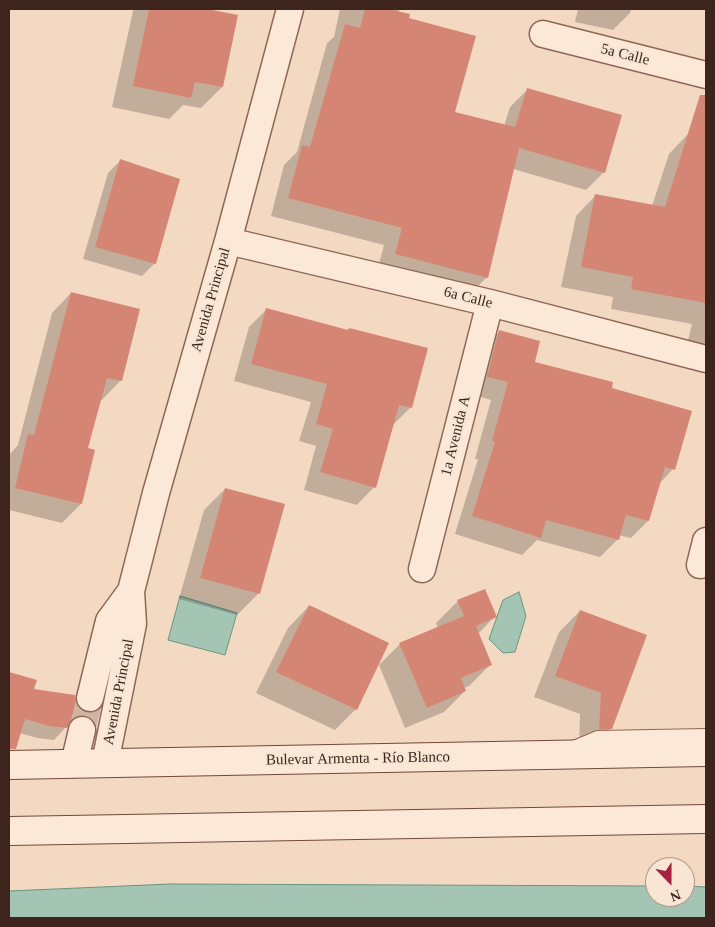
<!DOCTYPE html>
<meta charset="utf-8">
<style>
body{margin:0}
#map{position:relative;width:715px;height:927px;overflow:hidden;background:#f3d9c2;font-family:Georgia,serif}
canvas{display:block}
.frame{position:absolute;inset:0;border:10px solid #3d251d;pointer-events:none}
.north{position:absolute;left:645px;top:857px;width:50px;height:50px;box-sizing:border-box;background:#f9e5d3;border:1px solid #ae988a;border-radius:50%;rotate:158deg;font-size:14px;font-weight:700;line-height:20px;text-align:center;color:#3d251d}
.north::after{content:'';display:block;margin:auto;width:18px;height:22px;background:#a52041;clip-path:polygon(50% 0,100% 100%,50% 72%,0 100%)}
</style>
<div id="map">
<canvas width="715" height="927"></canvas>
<div class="frame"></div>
<div class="north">N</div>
</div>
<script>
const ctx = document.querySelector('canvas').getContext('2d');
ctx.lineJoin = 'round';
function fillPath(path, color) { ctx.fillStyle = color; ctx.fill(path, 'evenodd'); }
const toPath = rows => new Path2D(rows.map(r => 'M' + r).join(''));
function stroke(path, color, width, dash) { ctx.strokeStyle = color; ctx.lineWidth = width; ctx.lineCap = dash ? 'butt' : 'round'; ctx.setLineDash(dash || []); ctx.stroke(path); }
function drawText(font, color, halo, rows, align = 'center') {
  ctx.font = font + ' Georgia,serif'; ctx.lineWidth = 4.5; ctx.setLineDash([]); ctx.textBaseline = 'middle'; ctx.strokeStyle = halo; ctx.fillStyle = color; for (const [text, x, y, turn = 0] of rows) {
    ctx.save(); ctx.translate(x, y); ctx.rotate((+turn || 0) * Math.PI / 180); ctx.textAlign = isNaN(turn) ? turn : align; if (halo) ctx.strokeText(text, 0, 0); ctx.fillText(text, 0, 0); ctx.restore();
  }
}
const water = toPath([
 [519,592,526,616,515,652,503,653,489,639,503,600,519,592],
 [180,596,237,613,225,655,168,640,180,596],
 [170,884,655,886,655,897,685,897,685,886,706,887,706,918,9,918,9,891,170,884]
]);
const shadow = toPath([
 [135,9,211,9,211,11,237,16,222,87,201,108,183,105,169,119,112,107,133,11],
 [340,9,399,9,399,13,408,19,453,113,504,126,510,107,528,89,604,172,586,190,513,169,487,277,469,295,377,271,384,245,271,216,284,165,297,152,327,43,334,37],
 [578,9,631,9,630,13,613,30,575,22],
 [689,133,706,139,706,363,684,357,692,324,611,309,613,297,561,287,576,216,596,195,652,206,669,154],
 [121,160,155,263,142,276,83,259,108,173],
 [71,293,121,380,102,400,100,399,86,449,81,504,62,523,9,510,9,455,18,445,52,313],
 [266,310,348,331,426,349,410,408,393,425,374,487,357,505,304,490,316,446,299,441,311,402,234,381,249,327],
 [499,332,533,363,610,388,673,469,659,484,648,521,631,538,619,535,618,539,600,557,537,540,522,555,455,534,478,459,475,459,491,400,470,394,481,349],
 [225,489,258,594,237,615,179,599,204,510],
 [484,591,495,616,478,634,490,665,469,686,464,688,465,691,444,712,405,728,379,665,400,644,438,628,436,623,457,602],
 [309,606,356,709,335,730,256,693,288,628],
 [580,611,611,728,590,750,579,750,580,714,534,697,559,632],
 [9,673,35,681,33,690,75,703,79,710,87,714,93,713,92,720,80,732,73,727,66,727,54,740,37,738,9,730]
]);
const building = toPath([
 [149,9,207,9,238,15,223,87,195,82,191,98,133,86],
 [365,9,388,9,410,14,409,18,476,36,455,112,515,127,527,88,622,115,605,173,519,148,488,278,395,254,402,228,288,198,302,145,310,147,345,24,360,28],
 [700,95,706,95,706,303,631,289,633,277,581,267,595,194,665,207],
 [120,159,180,179,156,264,95,247],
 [71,292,140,309,122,381,107,378,88,448,95,450,82,504,15,488,28,434,34,435],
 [266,308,348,330,349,328,428,348,412,408,399,405,376,488,320,472,333,429,316,424,327,384,251,364],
 [499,330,540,341,535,362,613,382,612,388,692,411,675,470,665,467,649,521,626,515,619,540,546,520,541,538,472,516,495,442,492,441,508,382,487,377],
 [225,488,285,504,260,594,200,578],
 [485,589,497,617,476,626,492,665,461,678,466,691,427,708,399,643,464,616,457,600],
 [309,605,389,643,357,710,276,672],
 [580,610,647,635,612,729,599,729,601,693,555,676],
 [9,672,37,680,34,689,75,695,76,703,80,709,87,713,95,712,94,721,86,716,78,716,71,720,67,728,49,726,25,719,16,749,9,749]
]);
const streetTunnel = toPath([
 [82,730,90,698]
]);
const lane = toPath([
 [574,748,598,738,706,736]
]);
const street = toPath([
 [543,34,706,75],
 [228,241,490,303,706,359],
 [700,565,706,541],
 [422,569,490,303],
 [90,698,109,621,131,591],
 [105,763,133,624,131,591,156,493,228,241,290,9],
 [74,764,82,730]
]);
const secondary = toPath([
 [9,765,706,752],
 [9,831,706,819]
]);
const streetNames = [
 ["5a Calle",625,55,14],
 ["6a Calle",468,298,14],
 ["Avenida Principal",211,300,-74],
 ["1a Avenida A",456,436,-76],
 ["Avenida Principal",119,692,-79],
 ["Bulevar Armenta - Río Blanco",358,759,-1]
];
fillPath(water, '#a5c5b4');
stroke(water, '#6a9580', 1);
fillPath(shadow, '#0003');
fillPath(building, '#d58574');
stroke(streetTunnel, '#cfb5a1', 26, [26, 13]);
stroke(lane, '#8f6757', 16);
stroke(street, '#8f6757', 29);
stroke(secondary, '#71483a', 30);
stroke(lane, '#fce8d7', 14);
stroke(street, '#fce8d7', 26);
stroke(secondary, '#fce8d7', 28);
drawText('15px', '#3d251d', '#f9e5d3', streetNames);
</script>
